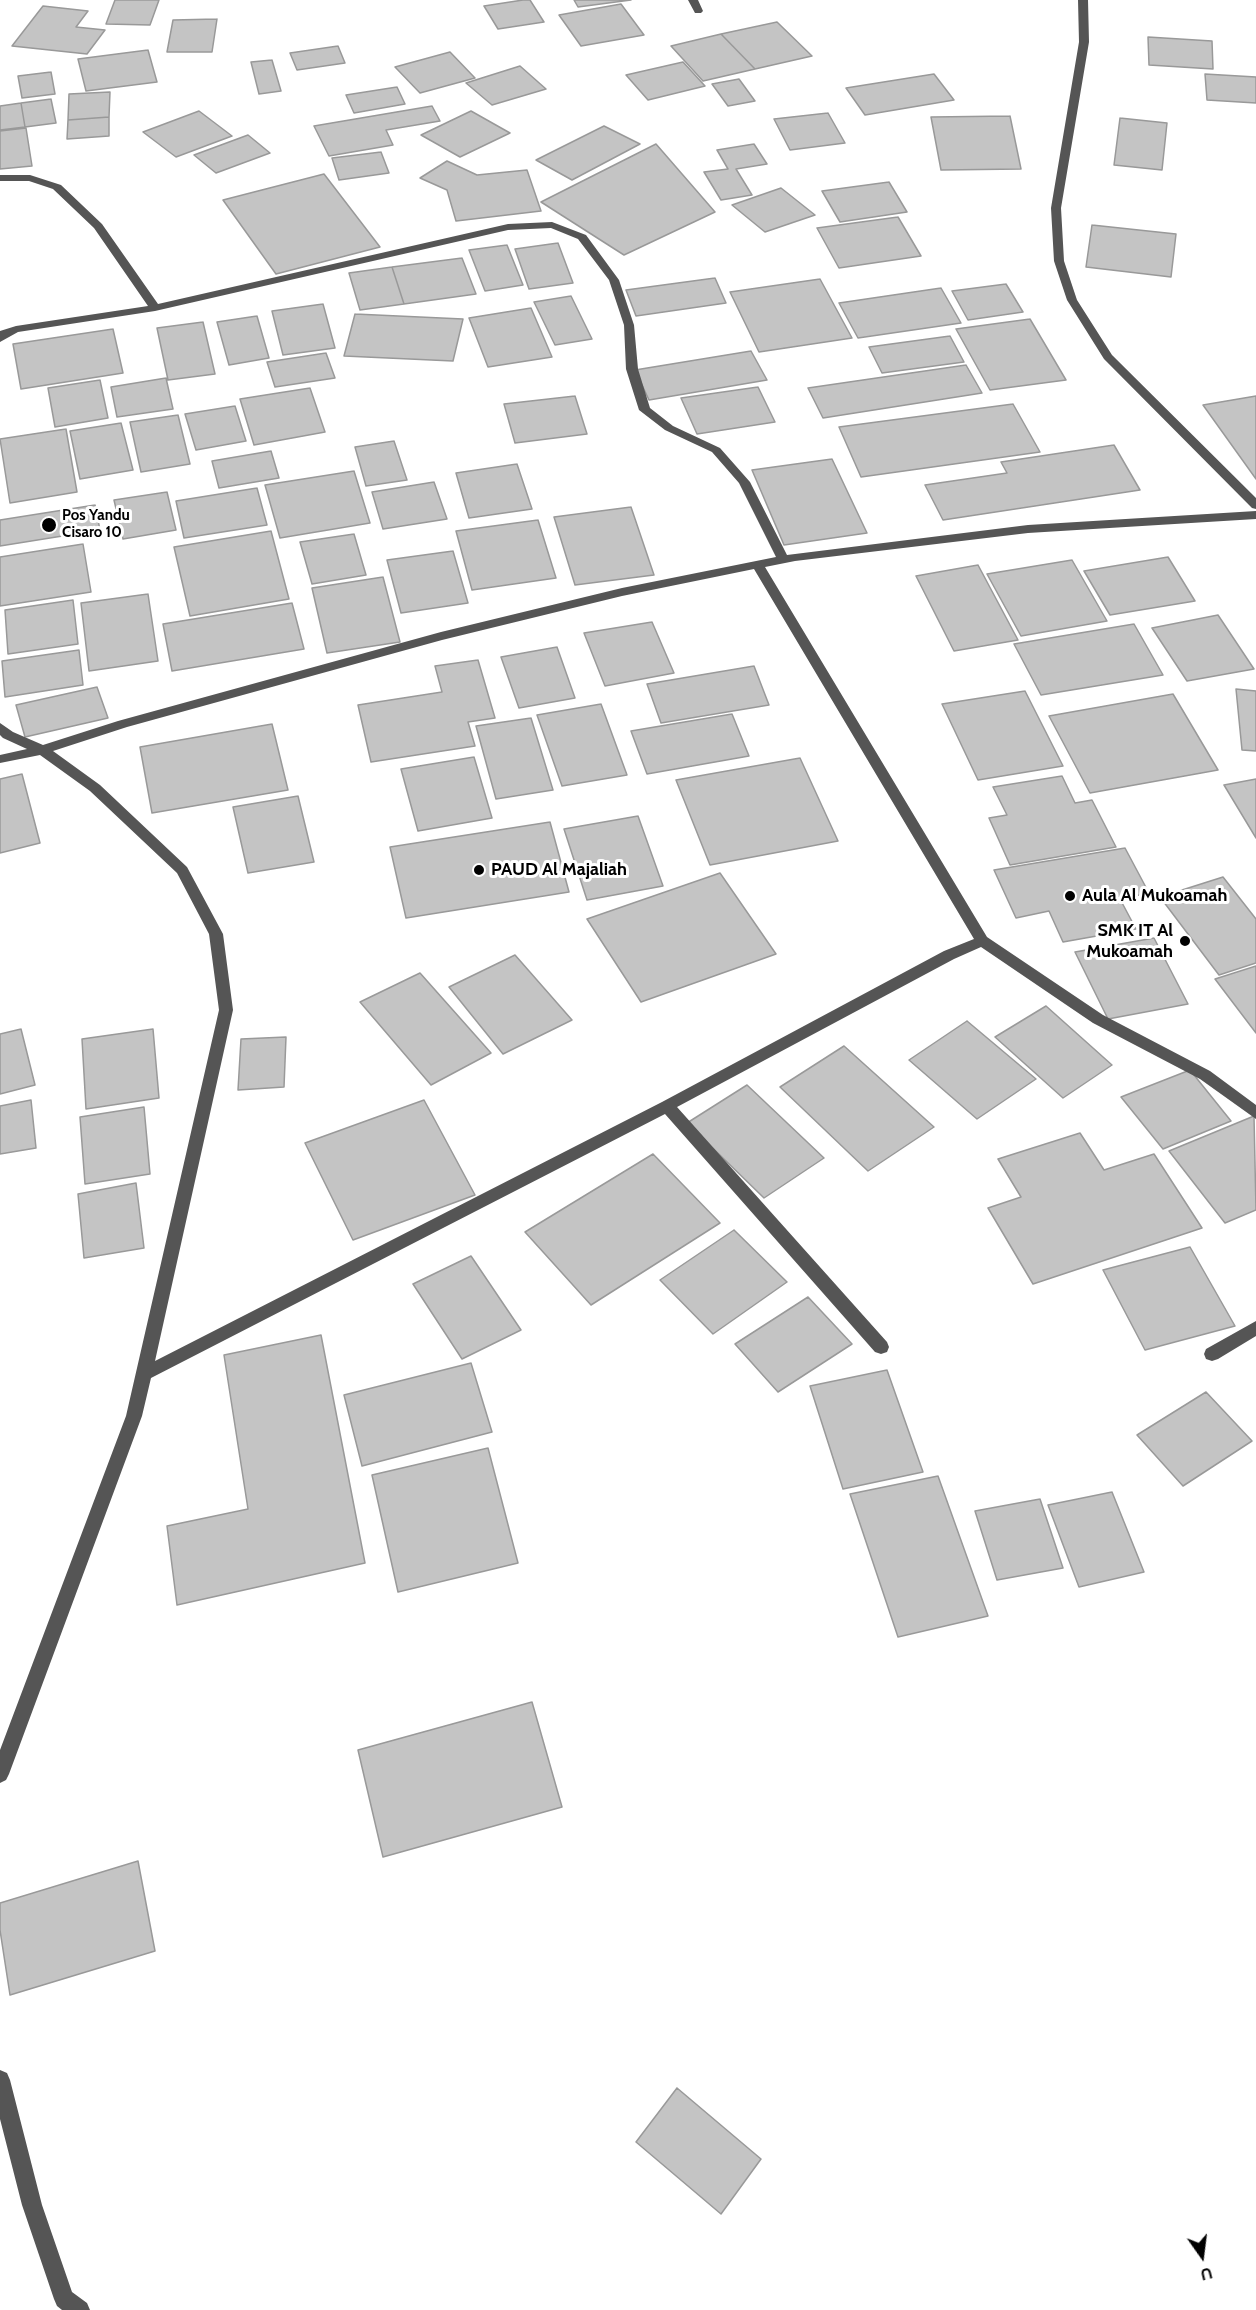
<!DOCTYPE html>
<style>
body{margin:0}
#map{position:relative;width:1256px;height:2310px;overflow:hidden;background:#fff;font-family:Cabin,sans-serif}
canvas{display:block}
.north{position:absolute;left:1172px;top:2226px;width:60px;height:60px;-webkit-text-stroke:4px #fff;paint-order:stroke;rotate:166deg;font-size:16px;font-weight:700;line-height:24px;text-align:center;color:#000}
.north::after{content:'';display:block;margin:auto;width:21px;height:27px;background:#000;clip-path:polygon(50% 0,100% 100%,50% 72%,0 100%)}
</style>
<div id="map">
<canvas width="1256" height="2310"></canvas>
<div class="north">U</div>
</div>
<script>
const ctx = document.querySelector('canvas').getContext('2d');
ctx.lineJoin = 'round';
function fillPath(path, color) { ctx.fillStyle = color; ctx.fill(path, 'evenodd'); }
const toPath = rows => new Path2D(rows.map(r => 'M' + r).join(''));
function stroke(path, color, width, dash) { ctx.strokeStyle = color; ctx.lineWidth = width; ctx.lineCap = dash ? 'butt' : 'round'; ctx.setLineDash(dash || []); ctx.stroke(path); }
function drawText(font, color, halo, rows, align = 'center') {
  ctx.font = font + ' Cabin,sans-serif'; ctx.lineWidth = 6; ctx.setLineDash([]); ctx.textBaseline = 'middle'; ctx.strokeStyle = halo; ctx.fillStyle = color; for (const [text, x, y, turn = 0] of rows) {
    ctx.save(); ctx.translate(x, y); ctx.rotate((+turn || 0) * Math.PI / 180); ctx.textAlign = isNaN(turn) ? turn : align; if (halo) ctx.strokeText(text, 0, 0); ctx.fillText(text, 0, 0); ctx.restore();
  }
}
const building = toPath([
 [115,0,159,0,150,25,106,24,115,0],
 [523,0,530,0,544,22,498,29,484,6,523,0],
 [574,0,631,0,578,7,574,0],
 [621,4,644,35,581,46,559,15,621,4],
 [43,6,88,11,76,27,105,30,87,54,12,46,43,6],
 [217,19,212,52,167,52,173,20,217,19],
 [777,22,812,56,755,69,721,34,777,22],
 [721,34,755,69,703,81,671,46,721,34],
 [1148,37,1212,41,1213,69,1149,65,1148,37],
 [338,46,345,63,297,70,290,53,338,46],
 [148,50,157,82,86,91,78,59,148,50],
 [450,52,475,78,420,93,395,67,450,52],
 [272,60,281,91,259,94,251,62,272,60],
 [683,62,705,86,648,100,626,75,683,62],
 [520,66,546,89,492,105,466,83,520,66],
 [51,72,55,94,22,98,18,76,51,72],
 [934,74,954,100,865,115,846,88,934,74],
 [1205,74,1256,77,1256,103,1207,100,1205,74],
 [739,79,755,101,728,106,712,84,739,79],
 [397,87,405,104,354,113,346,95,397,87],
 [110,92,109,117,68,120,69,94,110,92],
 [51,99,56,123,25,127,21,103,51,99],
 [21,103,25,127,0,130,0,106,21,103],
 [432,106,440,121,386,130,393,145,329,156,314,126,432,106],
 [199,111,232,136,176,157,143,132,199,111],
 [471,111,510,133,460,157,421,135,471,111],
 [828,113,845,143,790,150,774,119,828,113],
 [1010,116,1021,169,941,170,931,117,1010,116],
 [109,117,109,136,67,139,68,120,109,117],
 [1120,118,1167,123,1162,170,1114,165,1120,118],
 [604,126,640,144,572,180,536,160,604,126],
 [26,128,32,166,0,169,0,131,26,128],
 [248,135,270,153,216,173,194,155,248,135],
 [656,144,715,212,624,255,541,202,656,144],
 [754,144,767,164,736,169,752,195,721,200,704,172,728,169,717,150,754,144],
 [381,152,389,173,339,180,332,158,381,152],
 [447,161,477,175,527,170,541,211,456,221,447,190,420,178,447,161],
 [324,174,380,247,276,274,223,200,324,174],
 [889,182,907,212,840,222,822,191,889,182],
 [781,188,815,215,765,232,732,205,781,188],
 [898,217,921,256,839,268,817,228,898,217],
 [1092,225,1176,234,1171,277,1086,267,1092,225],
 [558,243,573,283,529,289,515,249,558,243],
 [507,245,523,285,485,291,469,250,507,245],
 [462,258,476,294,404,304,392,267,462,258],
 [392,267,404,304,360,310,349,273,392,267],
 [715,278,726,303,636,316,626,290,715,278],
 [820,279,852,338,759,352,730,292,820,279],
 [1006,284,1023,312,968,320,952,291,1006,284],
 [941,288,961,323,858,338,839,303,941,288],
 [571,296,592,339,555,345,534,302,571,296],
 [323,304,335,348,283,355,272,311,323,304],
 [531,308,552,357,488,367,469,318,531,308],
 [355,314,463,319,453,361,344,356,355,314],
 [257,316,269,358,229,365,217,322,257,316],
 [1030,319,1066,380,990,390,956,329,1030,319],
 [203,322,215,374,168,380,157,328,203,322],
 [113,329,123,373,21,389,13,344,113,329],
 [950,336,964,362,882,373,869,347,950,336],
 [751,351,767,380,649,400,635,370,751,351],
 [326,353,335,378,275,387,267,362,326,353],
 [966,365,982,393,823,418,808,388,966,365],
 [166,378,173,409,117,417,111,387,166,378],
 [100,380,108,418,55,427,48,388,100,380],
 [758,387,775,422,697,434,681,398,758,387],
 [310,388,325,432,254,445,240,399,310,388],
 [575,396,587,434,515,443,504,404,575,396],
 [1256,396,1256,479,1203,405,1256,396],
 [1013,404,1040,452,861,477,839,427,1013,404],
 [235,406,246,441,196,450,185,414,235,406],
 [178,415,190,464,141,472,130,422,178,415],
 [121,423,133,470,80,479,70,431,121,423],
 [66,429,77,492,10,503,0,439,66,429],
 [394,441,407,480,366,486,355,447,394,441],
 [1114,445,1140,490,943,520,925,485,1007,473,1001,462,1114,445],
 [271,451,279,478,219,488,212,461,271,451],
 [832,459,867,533,784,545,752,470,832,459],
 [517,464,532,509,469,518,456,473,517,464],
 [354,471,370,523,280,538,265,485,354,471],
 [434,482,447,519,383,529,372,492,434,482],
 [257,488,267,525,184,538,176,501,257,488],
 [167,492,176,530,123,539,114,500,167,492],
 [95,505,100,530,0,546,0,520,95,505],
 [631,507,654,575,575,585,554,517,631,507],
 [538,520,556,578,472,590,456,531,538,520],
 [271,531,289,599,190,616,174,547,271,531],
 [354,534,366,575,312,584,300,542,354,534],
 [83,544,91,592,0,606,0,557,83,544],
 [453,551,468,603,401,613,387,560,453,551],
 [1168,557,1195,601,1110,615,1084,571,1168,557],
 [1072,560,1107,621,1021,636,987,574,1072,560],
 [978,565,1018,640,954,651,916,576,978,565],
 [383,577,400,642,327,653,312,588,383,577],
 [148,594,158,661,89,671,81,603,148,594],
 [73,600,78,644,8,654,5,610,73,600],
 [292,603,304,649,172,671,163,624,292,603],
 [1218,615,1254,669,1187,681,1152,628,1218,615],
 [652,622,674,673,605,686,584,633,652,622],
 [1134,624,1163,675,1041,695,1014,644,1134,624],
 [557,647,575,698,519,708,501,657,557,647],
 [79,650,83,685,5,697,2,661,79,650],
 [478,660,495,718,468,722,475,746,371,762,358,705,442,692,435,666,478,660],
 [754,666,769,705,661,723,647,684,754,666],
 [97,687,108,718,25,737,16,705,97,687],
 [1236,689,1256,691,1256,751,1242,750,1236,689],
 [1025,691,1063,766,978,780,942,704,1025,691],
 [1173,694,1218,770,1090,793,1049,716,1173,694],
 [601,704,627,775,562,786,537,715,601,704],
 [732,714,749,756,647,774,631,731,732,714],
 [531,718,553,790,496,799,476,726,531,718],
 [272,724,288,790,152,813,140,747,272,724],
 [474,757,492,818,418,831,401,769,474,757],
 [800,758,838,841,710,865,676,780,800,758],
 [22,774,40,843,0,853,0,779,22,774],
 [1062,776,1075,803,1092,800,1116,847,1010,865,989,818,1007,815,993,787,1062,776],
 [1256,779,1256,838,1224,785,1256,779],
 [298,796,314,862,248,873,233,807,298,796],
 [638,816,663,886,587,900,564,829,638,816],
 [550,822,569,892,406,918,390,847,550,822],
 [1125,848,1149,893,1120,899,1136,929,1063,942,1049,911,1016,918,994,870,1125,848],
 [720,873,776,954,641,1002,587,919,720,873],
 [1223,877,1256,919,1256,963,1219,975,1160,897,1223,877],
 [1154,938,1188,1004,1108,1019,1075,952,1154,938],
 [515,955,572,1020,503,1054,449,987,515,955],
 [1256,966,1256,1033,1215,979,1256,966],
 [420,973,491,1053,431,1085,360,1002,420,973],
 [1046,1006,1112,1065,1063,1098,995,1037,1046,1006],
 [967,1021,1036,1079,977,1119,909,1060,967,1021],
 [21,1029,35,1085,0,1094,0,1034,21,1029],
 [153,1029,159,1098,86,1109,82,1039,153,1029],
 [286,1037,284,1087,238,1090,241,1039,286,1037],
 [844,1046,934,1127,868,1171,780,1087,844,1046],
 [1190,1070,1231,1121,1163,1149,1121,1097,1190,1070],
 [747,1085,824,1158,764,1198,687,1123,747,1085],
 [31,1100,36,1148,0,1154,0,1106,31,1100],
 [424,1100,475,1195,353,1240,305,1143,424,1100],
 [144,1107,150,1174,85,1184,80,1117,144,1107],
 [1254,1116,1256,1210,1225,1223,1169,1151,1254,1116],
 [1080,1133,1104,1170,1154,1154,1202,1228,1033,1284,988,1208,1021,1197,998,1159,1080,1133],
 [653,1154,720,1223,591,1305,525,1232,653,1154],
 [136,1183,144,1248,84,1258,78,1194,136,1183],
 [734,1230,787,1282,713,1334,660,1280,734,1230],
 [1190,1247,1235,1326,1145,1350,1103,1270,1190,1247],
 [471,1256,521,1330,462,1359,413,1284,471,1256],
 [808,1297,852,1344,778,1392,735,1344,808,1297],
 [321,1335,365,1563,177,1605,167,1526,248,1509,224,1355,321,1335],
 [471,1363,492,1432,362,1466,344,1395,471,1363],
 [887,1370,923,1472,843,1489,810,1386,887,1370],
 [1206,1392,1252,1441,1183,1486,1137,1435,1206,1392],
 [488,1448,518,1563,398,1592,372,1475,488,1448],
 [938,1476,988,1616,898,1637,850,1494,938,1476],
 [1112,1492,1144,1572,1079,1587,1048,1505,1112,1492],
 [1040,1499,1063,1568,997,1580,975,1511,1040,1499],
 [532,1702,562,1807,383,1857,358,1750,532,1702],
 [138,1861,155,1951,10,1995,0,1930,0,1903,138,1861],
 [677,2088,761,2159,721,2214,636,2142,677,2088]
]);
const minor = toPath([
 [688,0,698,0,703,11,701,13,695,13,688,0],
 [1078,0,1088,0,1089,42,1061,208,1064,261,1077,300,1112,355,1256,498,1256,509,1252,508,1104,359,1067,300,1054,261,1051,208,1079,42,1078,0],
 [0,175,30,175,61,185,102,224,158,304,508,224,552,222,586,235,619,280,634,325,638,369,650,408,673,426,720,448,750,482,787,555,1028,525,1256,511,1256,519,1028,533,795,561,765,567,987,937,1103,1015,1210,1071,1256,1105,1256,1119,1200,1079,1093,1023,981,947,954,959,677,1107,887,1342,889,1347,887,1352,881,1354,875,1352,665,1114,151,1378,142,1416,9,1774,6,1780,0,1783,0,1750,126,1416,219,1010,209,934,177,873,90,791,40,755,0,763,0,755,27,749,3,738,0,735,0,723,13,732,43,745,118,721,441,632,622,588,776,557,739,483,712,452,665,430,639,410,626,369,624,325,609,280,578,239,551,228,508,230,155,311,18,332,0,342,0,331,16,326,148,306,94,228,53,189,29,181,0,181,0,175],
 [754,569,974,939,944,951,662,1102,155,1361,233,1010,223,934,187,867,100,785,53,751,127,727,442,640,622,596,754,569],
 [1256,1321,1256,1336,1218,1359,1212,1361,1206,1359,1204,1354,1206,1349,1256,1321],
 [0,2070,7,2073,10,2080,42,2205,72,2292,87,2303,90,2310,62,2310,57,2306,54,2299,22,2205,0,2119,0,2070]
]);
const markers = [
 [49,525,8,"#000"],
 [479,870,6,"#000"],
 [1070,896,6,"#000"],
 [1185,941,6,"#000"]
];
const farPoinames = [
 ["Pos Yandu",62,516],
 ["Cisaro 10",62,533]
];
const poiNames = [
 ["PAUD Al Majaliah",491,870],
 ["Aula Al Mukoamah",1082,896],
 ["SMK IT Al",1173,931,"right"],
 ["Mukoamah",1173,952,"right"]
];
fillPath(building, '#c4c4c4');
stroke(building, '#999', 1.5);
fillPath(minor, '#555');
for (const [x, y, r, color] of markers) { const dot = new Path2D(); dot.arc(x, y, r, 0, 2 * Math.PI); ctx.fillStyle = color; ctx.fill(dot); stroke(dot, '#fff', 2); }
drawText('bold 15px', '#000', '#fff', farPoinames, 'left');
drawText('bold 18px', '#000', '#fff', poiNames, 'left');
</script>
